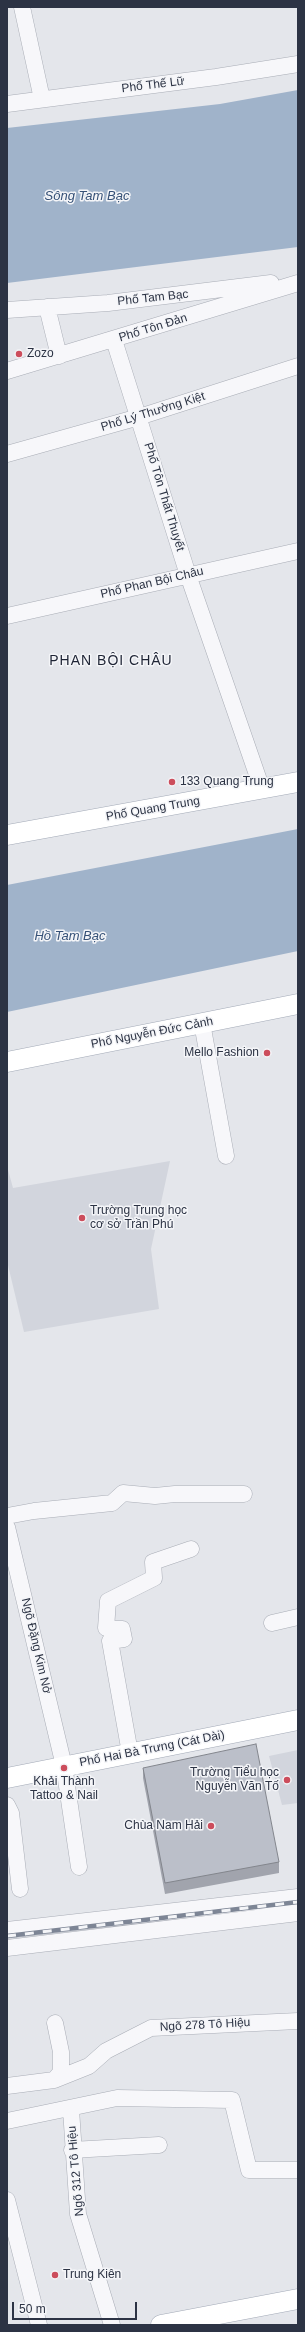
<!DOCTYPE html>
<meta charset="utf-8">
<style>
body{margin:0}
#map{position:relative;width:305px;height:2332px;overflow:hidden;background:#e4e6eb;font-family:Arial,sans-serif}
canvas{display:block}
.frame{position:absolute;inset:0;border:8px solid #2c3344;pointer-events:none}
.scale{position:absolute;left:12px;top:2302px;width:125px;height:18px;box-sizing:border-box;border:2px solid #2c3344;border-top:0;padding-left:5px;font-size:12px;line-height:14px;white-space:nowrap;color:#2c3344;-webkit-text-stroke:3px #f4f5f8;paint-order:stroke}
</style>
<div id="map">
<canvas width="305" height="2332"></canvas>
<div class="frame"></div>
<div class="scale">50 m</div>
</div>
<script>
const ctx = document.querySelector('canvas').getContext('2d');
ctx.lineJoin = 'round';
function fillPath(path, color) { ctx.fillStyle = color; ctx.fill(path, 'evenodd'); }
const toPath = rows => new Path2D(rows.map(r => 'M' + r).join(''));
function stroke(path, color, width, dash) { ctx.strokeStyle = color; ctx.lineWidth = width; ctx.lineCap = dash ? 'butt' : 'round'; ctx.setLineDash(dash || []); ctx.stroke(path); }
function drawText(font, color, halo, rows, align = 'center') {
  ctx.font = font + ' Arial,sans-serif'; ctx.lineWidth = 3; ctx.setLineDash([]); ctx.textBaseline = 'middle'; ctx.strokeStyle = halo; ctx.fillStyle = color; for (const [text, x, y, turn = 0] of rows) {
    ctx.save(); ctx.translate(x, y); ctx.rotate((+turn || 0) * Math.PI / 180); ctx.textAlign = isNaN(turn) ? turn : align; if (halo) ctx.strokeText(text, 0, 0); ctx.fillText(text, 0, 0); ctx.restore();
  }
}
const built = toPath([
 [170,1161,151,1249,159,1309,24,1332,7,1261,7,1166,13,1188],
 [298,1750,298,1803,282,1805,269,1756]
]);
const water = toPath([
 [298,90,298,247,7,283,7,128,220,104],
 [298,829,298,951,7,1012,7,885]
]);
const minor = toPath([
 [22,7,42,99],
 [7,104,216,77,298,64],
 [47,307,59,356],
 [7,310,108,303,271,283],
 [114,340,188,575,262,789],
 [7,371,298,283],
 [7,454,139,417,298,366],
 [7,616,298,551],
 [202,1023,226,1156],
 [7,1516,34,1511,112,1503,123,1493,155,1496,175,1494,244,1494],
 [7,1527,64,1766,79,1867],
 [272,1623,298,1617],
 [130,1753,110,1641,124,1639,122,1629,106,1628,108,1601,154,1578,153,1562,191,1549],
 [7,1805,11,1813,20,1889],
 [7,1930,298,1897],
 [7,1948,298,1913],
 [54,2080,61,2072,61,2052,55,2023],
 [7,2086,54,2080,89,2066,106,2051,151,2028,298,2021],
 [71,2109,78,2214,112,2325],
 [7,2121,117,2098,232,2100,249,2170,298,2170],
 [72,2150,159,2145],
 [7,2200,39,2325]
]);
const major = toPath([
 [7,835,298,782],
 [7,1062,298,1004],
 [7,1778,298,1720],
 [161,2325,298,2299]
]);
const rail = toPath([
 [7,1936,298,1902]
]);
const wall = toPath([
 [143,1768,279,1862,279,1873,165,1894,143,1778]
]);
const building = toPath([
 [256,1744,279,1862,165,1883,143,1768,256,1744]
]);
const markers = [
 [19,354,4,"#cc4d5c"],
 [172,782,4,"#cc4d5c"],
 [267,1053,4,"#cc4d5c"],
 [82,1218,4,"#cc4d5c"],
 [64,1768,4,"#cc4d5c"],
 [287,1780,4,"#cc4d5c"],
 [211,1826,4,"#cc4d5c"],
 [55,2275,4,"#cc4d5c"]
];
const streetNames = [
 ["Phố Thế Lữ",153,85,-7],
 ["Phố Tam Bạc",153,298,-6],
 ["Phố Tôn Đản",153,328,-17],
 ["Phố Lý Thường Kiệt",153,412,-17],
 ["Phố Tôn Thất Thuyết",164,497,73],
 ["Phố Phan Bội Châu",152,583,-13],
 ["Phố Quang Trung",153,809,-10],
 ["Phố Nguyễn Đức Cảnh",152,1033,-11],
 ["Ngõ Đặng Kim Nở",36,1646,77],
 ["Phố Hai Bà Trưng (Cát Dài)",152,1749,-11],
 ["Ngõ 278 Tô Hiệu",205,2025,-3],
 ["Ngõ 312 Tô Hiệu",76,2171,-95]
];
const poiNames = [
 ["Zozo",27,354],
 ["133 Quang Trung",180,782],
 ["Mello Fashion",259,1053,"right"],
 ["Trường Trung học",90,1211],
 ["cơ sở Trần Phú",90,1225],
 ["Trường Tiểu học",279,1773,"right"],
 ["Nguyễn Văn Tố",279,1787,"right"],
 ["Khải Thành",64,1782,"center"],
 ["Tattoo & Nail",64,1796,"center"],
 ["Chùa Nam Hải",203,1826,"right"],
 ["Trung Kiên",63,2275]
];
const waterNames = [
 ["Sông Tam Bạc",87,196],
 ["Hồ Tam Bạc",70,936]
];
const quarterNames = [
 ["PHAN BỘI CHÂU",111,661]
];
fillPath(built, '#d2d5dd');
fillPath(water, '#a0b3ca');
stroke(minor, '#a9adb6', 17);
stroke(major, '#a3aab7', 21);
stroke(minor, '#f7f7fa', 16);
stroke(major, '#fff', 20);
stroke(rail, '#7d8595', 4.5);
stroke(rail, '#f4f5f8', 3, [9]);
fillPath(wall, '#a1a4ad');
fillPath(building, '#bbbfc9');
stroke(building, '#83868d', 1);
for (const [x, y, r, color] of markers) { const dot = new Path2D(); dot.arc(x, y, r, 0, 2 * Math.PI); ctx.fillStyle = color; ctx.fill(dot); stroke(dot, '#f4f5f8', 1.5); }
drawText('12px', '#2c3344', '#f4f5f8', streetNames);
drawText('12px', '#2c3344', '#f4f5f8', poiNames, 'left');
drawText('italic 13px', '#365177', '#f4f5f8', waterNames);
ctx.letterSpacing = '1px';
drawText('14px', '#1e2435', '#f4f5f8', quarterNames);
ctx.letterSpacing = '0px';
</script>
